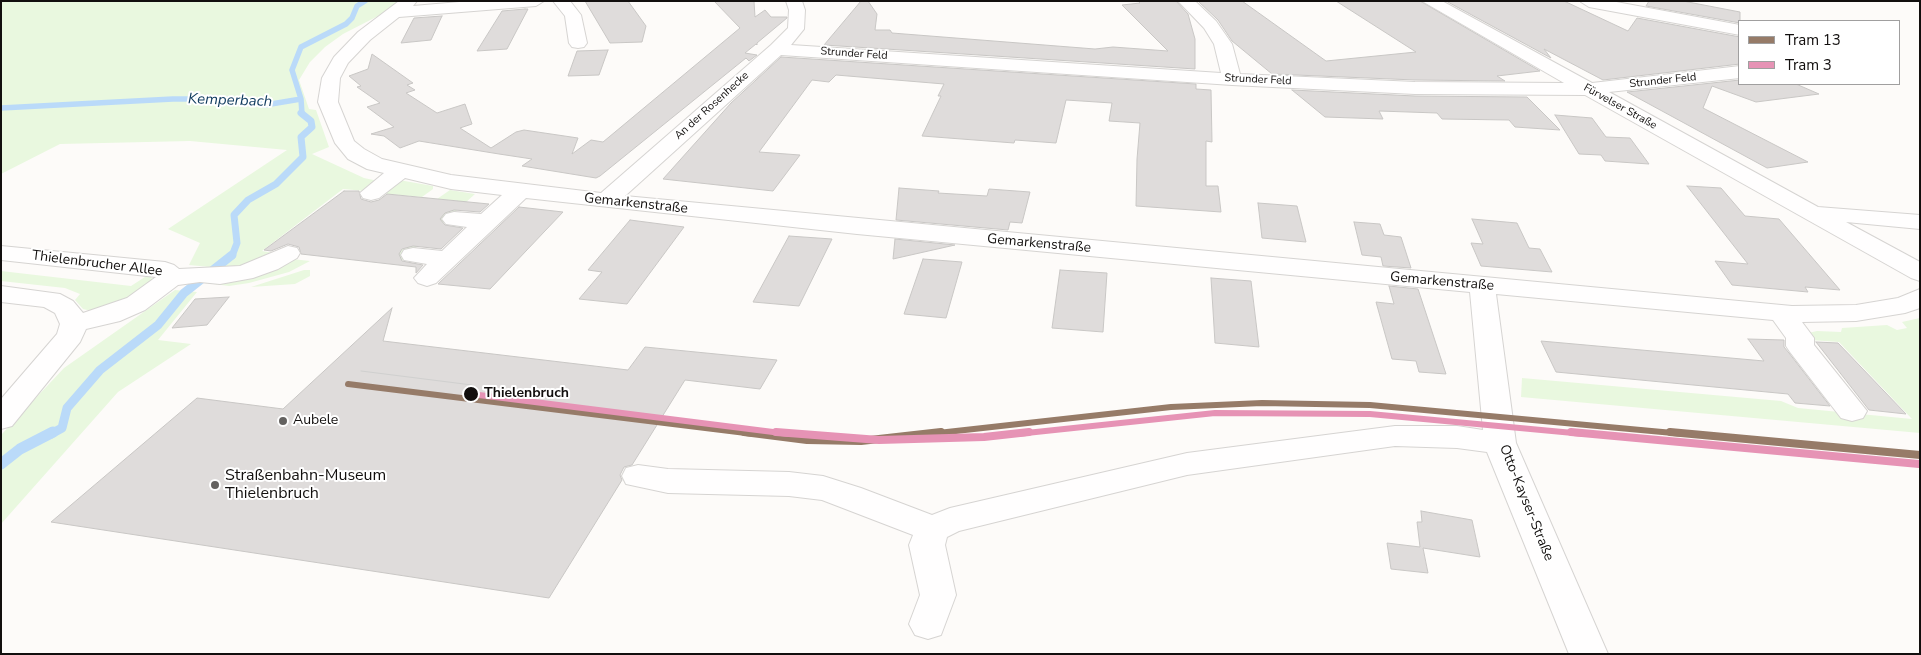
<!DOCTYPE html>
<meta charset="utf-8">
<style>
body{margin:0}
#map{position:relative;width:1921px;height:655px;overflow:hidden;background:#fdfbf9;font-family:"Nunito Sans",sans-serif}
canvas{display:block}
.frame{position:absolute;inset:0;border:2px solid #120f0e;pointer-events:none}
.legend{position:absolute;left:1738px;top:20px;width:162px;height:65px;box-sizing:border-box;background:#fff;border:1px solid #a09f9f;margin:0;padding:6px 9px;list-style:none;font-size:15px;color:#120f0e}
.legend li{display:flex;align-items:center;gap:10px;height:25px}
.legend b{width:25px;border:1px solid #a09f9f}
</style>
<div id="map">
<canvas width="1921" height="655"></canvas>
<div class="frame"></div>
<ul class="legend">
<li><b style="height:6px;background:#967b68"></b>Tram 13</li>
<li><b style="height:6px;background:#e693b5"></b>Tram 3</li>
</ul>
</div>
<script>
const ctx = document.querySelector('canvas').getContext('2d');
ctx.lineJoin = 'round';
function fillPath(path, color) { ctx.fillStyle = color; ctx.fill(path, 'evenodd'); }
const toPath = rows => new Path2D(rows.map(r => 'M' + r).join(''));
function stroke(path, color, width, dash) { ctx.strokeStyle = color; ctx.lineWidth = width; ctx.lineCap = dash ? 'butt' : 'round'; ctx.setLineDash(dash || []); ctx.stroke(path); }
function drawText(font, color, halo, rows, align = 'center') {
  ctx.font = font + ' "Nunito Sans",sans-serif'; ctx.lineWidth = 4; ctx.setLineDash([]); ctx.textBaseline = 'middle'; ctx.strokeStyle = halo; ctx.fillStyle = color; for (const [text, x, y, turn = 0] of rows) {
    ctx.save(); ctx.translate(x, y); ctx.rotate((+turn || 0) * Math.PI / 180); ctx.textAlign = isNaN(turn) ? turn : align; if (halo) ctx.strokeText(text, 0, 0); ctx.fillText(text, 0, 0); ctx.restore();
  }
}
const green = toPath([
 [1,1,398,1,382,14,343,34,325,47,310,62,299,80,309,109,316,110,329,147,312,154,364,178,378,181,365,191,343,189,262,251,274,253,259,261,231,269,189,265,200,243,168,229,287,150,190,141,60,144,1,174],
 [399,180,433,186,433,189,422,197,378,193],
 [450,190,475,194,397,265,387,263,457,201,437,199],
 [292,259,310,261,289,272,249,283,229,286,198,282],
 [304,270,310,270,310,276,295,284,251,287],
 [1,271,131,286,148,275,156,281,133,300,91,311,83,309,75,300,80,294,65,288,1,281],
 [175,290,197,292,158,340,191,344,118,392,1,524,1,435,64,368],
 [1920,318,1920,433,1521,397,1522,378,1781,401,1798,408,1912,419,1839,342,1810,340,1804,334,1817,331,1841,332,1842,328,1887,325,1897,330,1907,328,1902,322]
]);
const streamFar3 = toPath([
 [301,99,292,70,301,47,346,24,352,18,357,6,365,1],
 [1,108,173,99,245,99,265,105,301,99,302,114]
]);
const streamFar2 = toPath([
 [232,256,237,243,234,215,248,200,276,184,303,157,301,137,312,127,311,121,301,113]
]);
const streamFar1 = toPath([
 [51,434,62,428,67,408,100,370,158,325,184,293,232,255]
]);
const stream = toPath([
 [1,464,20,449,53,432]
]);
const building = toPath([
 [585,1,628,1,646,26,642,42,610,43,585,1],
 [714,1,754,1,755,17,765,10,771,17,787,17,787,18,757,43,757,45,756,44,745,53,757,55,749,61,746,58,600,176,596,178,522,166,532,159,499,154,419,141,400,148,384,136,371,134,394,127,367,107,380,103,357,87,361,86,349,76,368,69,372,54,413,83,407,85,415,90,406,93,437,113,465,104,472,124,460,128,491,148,516,132,524,130,578,138,572,154,591,140,603,142,740,28,714,1],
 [861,1,868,1,877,14,875,30,890,30,892,33,1095,49,1113,47,1168,51,1122,5,1140,3,1138,1,1176,1,1188,14,1195,39,1195,69,824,45,861,1],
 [1198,1,1242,1,1326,61,1416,52,1336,1,1420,1,1540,71,1497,76,1505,81,1415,80,1272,74,1232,41,1218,20,1198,1],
 [1446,1,1564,1,1628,31,1637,18,1740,37,1740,64,1603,80,1544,49,1551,58,1446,1],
 [1649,1,1683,1,1740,12,1740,23,1646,6,1649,1],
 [525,9,528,9,507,49,477,51,502,11,525,9],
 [442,16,431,40,401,43,414,18,442,16],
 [608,50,599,75,568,76,577,51,608,50],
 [781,57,1196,84,1196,89,1211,90,1212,142,1206,141,1206,186,1218,186,1221,212,1136,206,1137,159,1140,123,1109,121,1112,103,1066,100,1056,143,1015,140,1014,143,922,136,941,96,938,96,944,84,836,75,829,82,812,80,759,152,800,155,773,191,663,179,731,103,781,57],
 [1740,80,1740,84,1796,84,1819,94,1756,102,1712,86,1703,108,1808,162,1767,168,1627,92,1740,80],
 [1292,90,1415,96,1527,97,1560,130,1515,127,1509,120,1442,119,1437,113,1379,111,1383,119,1325,117,1292,90],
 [1555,115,1592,118,1606,137,1630,138,1649,164,1605,161,1601,155,1579,154,1555,115],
 [1687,186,1721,188,1745,216,1779,219,1840,290,1805,287,1808,292,1732,285,1715,261,1748,264,1687,186],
 [899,188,939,191,938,193,987,196,989,189,1030,192,1022,223,1010,222,1008,230,896,220,899,188],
 [344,191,359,191,361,199,371,202,379,200,387,194,489,204,480,212,454,210,445,213,440,219,445,225,463,228,441,249,413,246,402,249,399,254,402,261,423,265,416,273,416,267,301,254,299,247,288,244,271,251,264,250,344,191],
 [1258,203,1297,206,1306,242,1262,238,1258,203],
 [519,207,563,212,490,289,438,284,519,207],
 [1472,219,1517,223,1529,248,1540,249,1552,272,1481,266,1471,243,1483,244,1472,219],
 [630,220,684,227,627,304,579,299,602,272,588,270,630,220],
 [1354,222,1380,224,1384,235,1401,237,1411,268,1383,266,1381,257,1362,255,1354,222],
 [789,236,832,239,799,306,753,302,789,236],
 [895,239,955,245,893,259,895,239],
 [923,259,962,262,946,318,904,314,923,259],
 [1060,270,1107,273,1103,332,1052,328,1060,270],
 [1211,278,1251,281,1259,347,1215,343,1211,278],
 [1389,286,1418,289,1446,374,1419,372,1416,361,1392,359,1376,302,1394,304,1389,286],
 [229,297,207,325,172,328,195,299,229,297],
 [392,308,383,341,628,370,645,347,777,360,760,389,685,380,632,465,624,467,620,475,622,480,549,598,51,522,197,398,283,409,392,308],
 [1748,339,1784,340,1784,347,1789,353,1830,406,1795,403,1788,394,1556,372,1541,341,1764,361,1748,339],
 [1816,342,1838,343,1906,414,1869,410,1816,342],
 [1421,511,1472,520,1480,557,1423,548,1428,573,1391,569,1387,543,1420,547,1417,522,1422,522,1421,511]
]);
const minor = toPath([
 [399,1,417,1,413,6,471,1,544,1,536,6,399,17,370,40,348,63,340,78,338,102,354,141,364,149,382,159,451,175,601,193,771,45,788,28,789,10,786,1,802,1,805,10,804,29,791,45,1221,73,1214,44,1204,28,1178,1,1195,1,1216,21,1232,44,1240,74,1415,82,1564,83,1422,1,1442,1,1592,83,1740,66,1740,78,1609,92,1818,207,1920,215,1920,229,1846,222,1920,262,1920,281,1911,278,1585,95,1415,94,1232,85,781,55,625,196,1792,306,1856,305,1898,298,1920,289,1920,308,1905,313,1856,321,1802,322,1814,338,1814,345,1867,411,1863,418,1852,421,1841,418,1790,352,1786,346,1786,338,1773,320,1496,294,1516,443,1608,654,1569,654,1487,452,1457,448,1395,446,1187,475,959,531,947,537,945,545,956,595,941,635,928,639,915,635,909,624,920,595,909,545,913,535,822,500,789,496,668,493,626,484,622,476,626,468,638,465,668,469,789,472,823,476,861,488,932,515,950,508,1187,453,1395,426,1457,426,1483,430,1470,292,857,234,526,198,436,283,427,286,418,283,414,278,427,264,404,260,401,255,404,250,413,248,442,251,467,227,446,224,442,219,446,214,454,212,481,214,502,195,451,189,405,178,379,198,371,200,363,198,360,193,384,173,367,169,348,159,335,143,318,102,322,78,334,57,358,32,399,1],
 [553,1,570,1,581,15,587,43,584,47,578,48,572,47,569,43,565,16,553,1],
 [1611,1,1740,25,1740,35,1589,7,1581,2,1611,1],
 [1,246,165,262,174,265,179,269,240,266,288,246,297,248,300,253,297,258,278,269,253,278,220,284,200,282,178,285,145,310,120,321,86,329,80,342,12,426,1,429,1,399,57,334,60,324,55,313,44,307,1,302,1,286,60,294,73,301,83,313,127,298,156,277,1,260,1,246]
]);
const tram = toPath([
 [361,371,472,385]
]);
const tram1Far1 = toPath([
 [348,384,754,434],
 [929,434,1171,407,1262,403,1370,405,1684,434]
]);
const tram1 = toPath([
 [744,432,807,440,861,441,941,432],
 [1670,432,1920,455]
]);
const tram2Far1 = toPath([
 [471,394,789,434],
 [1017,434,1215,413,1370,414,1584,434]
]);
const tram2 = toPath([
 [776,432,879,440,984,437,1029,432],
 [1571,432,1919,464]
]);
const markers = [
 [471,394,8,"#120f0e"],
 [283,421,5,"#646260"],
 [215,485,5,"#646260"]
];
const farStreetnames = [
 ["Strunder Feld",854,54,4],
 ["Strunder Feld",1258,80,3],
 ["Strunder Feld",1663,81,-6],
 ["An der Rosenhecke",712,106,-42],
 ["Fürvelser Straße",1620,107,29]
];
const streetNames = [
 ["Gemarkenstraße",636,204,6],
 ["Gemarkenstraße",1039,244,5],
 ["Thielenbrucher Allee",97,264,7],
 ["Gemarkenstraße",1442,282,5],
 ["Otto-Kayser-Straße",1526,503,68]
];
const stopNames = [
 ["Thielenbruch",484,394]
];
const poiNames = [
 ["Aubele",293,421]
];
const waterNames = [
 ["Kemperbach",230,101,2]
];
const nearPoinames = [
 ["Straßenbahn-Museum",225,476],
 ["Thielenbruch",225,494]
];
fillPath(green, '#e9f8df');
stroke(streamFar3, '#badaf9', 5.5);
stroke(streamFar2, '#badaf9', 7);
stroke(streamFar1, '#badaf9', 9);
stroke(stream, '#badaf9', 11);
fillPath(building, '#dfdcdb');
stroke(building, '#c9c7c5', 1);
stroke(minor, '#d6d4d2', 2);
fillPath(minor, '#fffefe');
stroke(tram, '#d0d0cf', 1);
stroke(tram1Far1, '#967b68', 6);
stroke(tram1, '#967b68', 8);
stroke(tram2Far1, '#e693b5', 6);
stroke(tram2, '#e693b5', 8);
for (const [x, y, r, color] of markers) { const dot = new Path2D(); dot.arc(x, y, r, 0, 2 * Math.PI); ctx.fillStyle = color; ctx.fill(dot); stroke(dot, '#fff', 2); }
drawText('11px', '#120f0e', '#fff', farStreetnames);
drawText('14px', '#120f0e', '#fff', streetNames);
drawText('bold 14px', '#120f0e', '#fff', stopNames, 'left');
drawText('14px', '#120f0e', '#fff', poiNames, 'left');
drawText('italic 15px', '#0e395d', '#fff', waterNames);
drawText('16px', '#120f0e', '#fff', nearPoinames, 'left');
</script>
